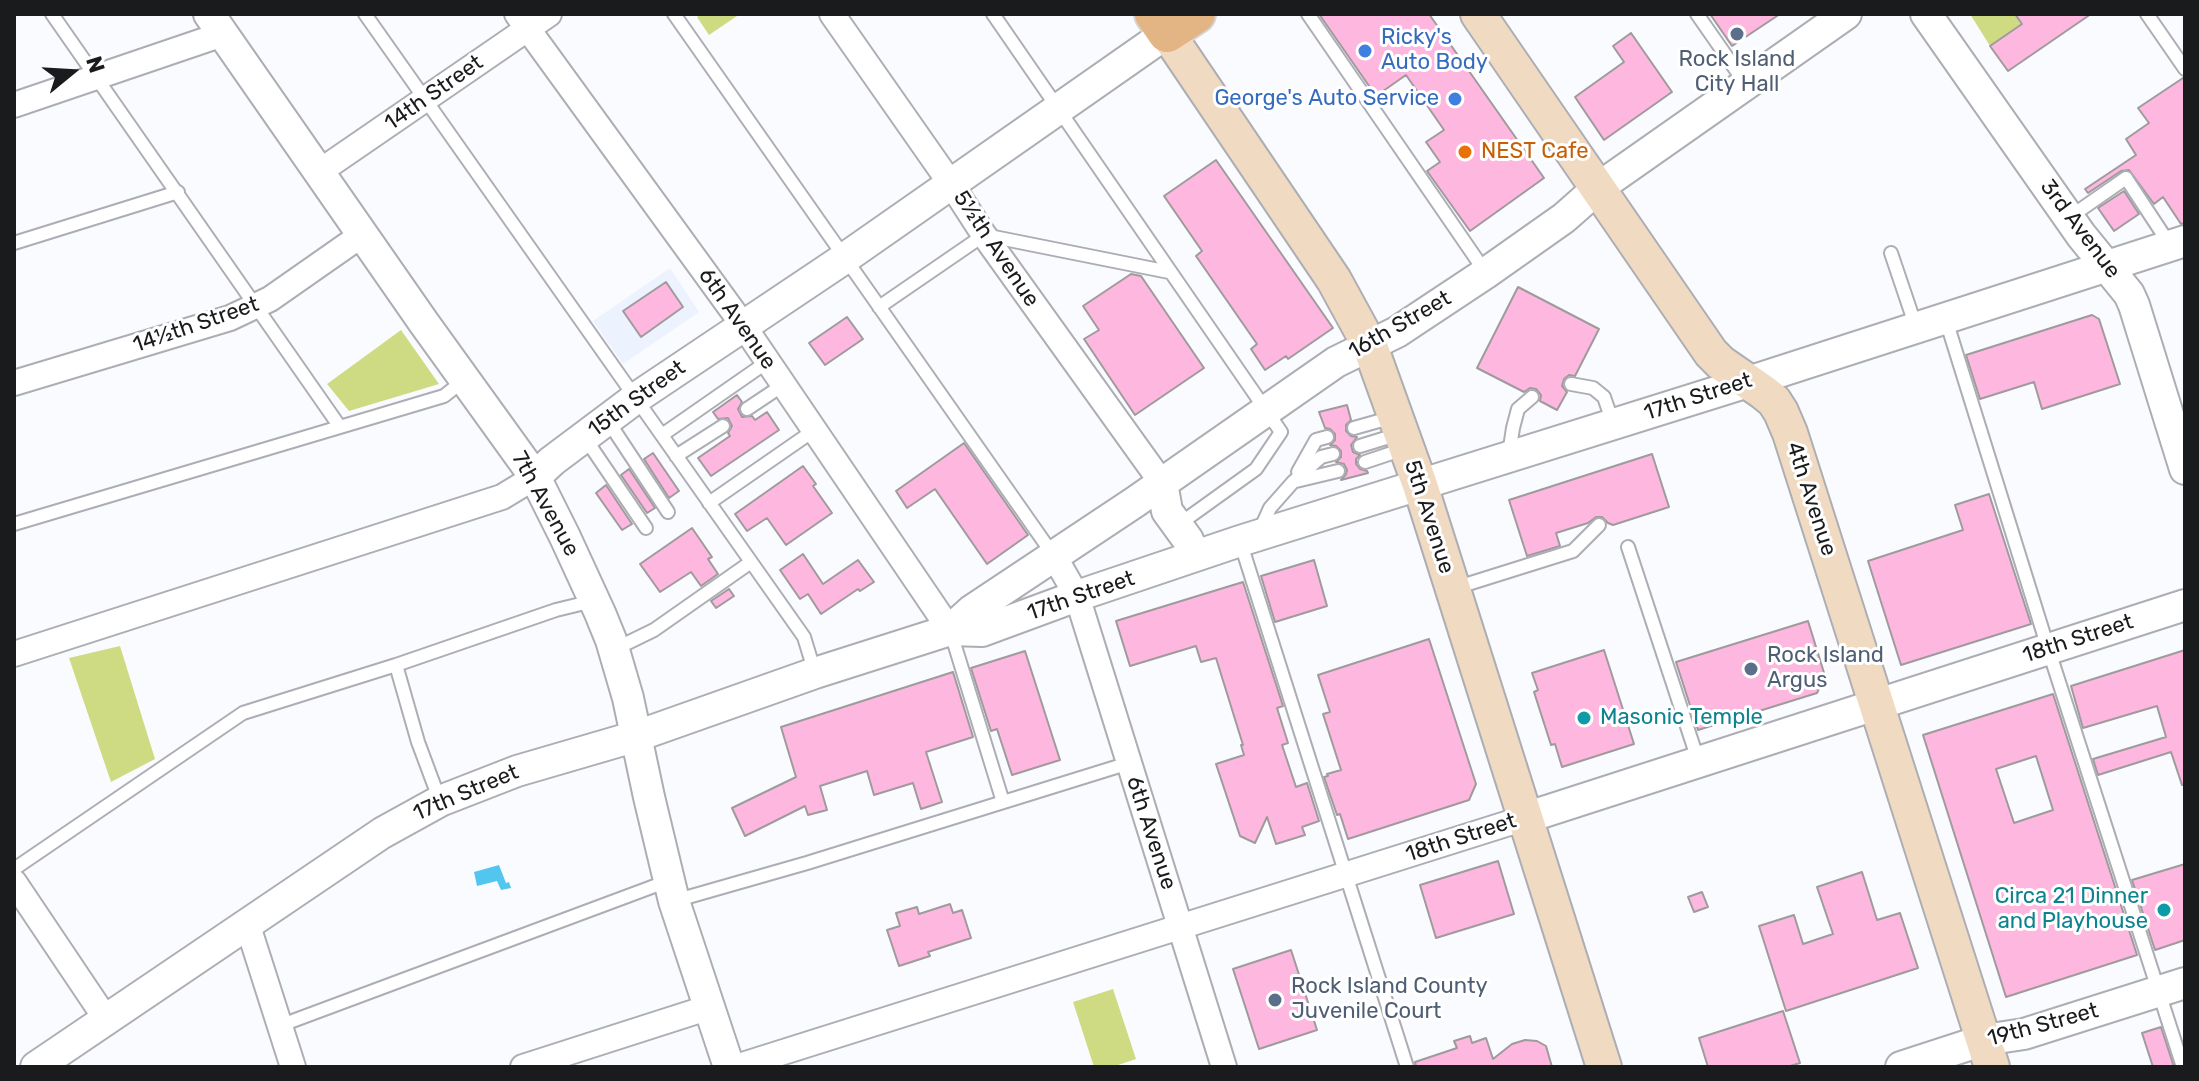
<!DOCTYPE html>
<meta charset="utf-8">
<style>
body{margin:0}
#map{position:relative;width:2199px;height:1081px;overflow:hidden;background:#f9fbff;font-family:Rubik,sans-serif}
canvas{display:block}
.frame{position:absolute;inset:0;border:16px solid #1a1b1d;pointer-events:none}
.north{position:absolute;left:32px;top:32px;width:80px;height:80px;-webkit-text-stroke:6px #fff;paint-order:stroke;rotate:72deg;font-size:22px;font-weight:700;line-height:32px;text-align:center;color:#1a1b1d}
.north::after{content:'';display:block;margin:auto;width:28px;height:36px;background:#1a1b1d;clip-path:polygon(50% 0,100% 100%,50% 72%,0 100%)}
</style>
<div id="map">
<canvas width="2199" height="1081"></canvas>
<div class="frame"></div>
<div class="north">N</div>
</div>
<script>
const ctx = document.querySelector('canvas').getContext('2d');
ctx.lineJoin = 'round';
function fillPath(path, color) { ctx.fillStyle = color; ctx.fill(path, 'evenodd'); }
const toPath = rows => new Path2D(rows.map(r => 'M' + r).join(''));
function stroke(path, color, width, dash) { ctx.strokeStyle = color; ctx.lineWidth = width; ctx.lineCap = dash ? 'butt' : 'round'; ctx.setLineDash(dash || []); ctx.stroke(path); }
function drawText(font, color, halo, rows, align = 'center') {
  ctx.font = font + ' Rubik,sans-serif'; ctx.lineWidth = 6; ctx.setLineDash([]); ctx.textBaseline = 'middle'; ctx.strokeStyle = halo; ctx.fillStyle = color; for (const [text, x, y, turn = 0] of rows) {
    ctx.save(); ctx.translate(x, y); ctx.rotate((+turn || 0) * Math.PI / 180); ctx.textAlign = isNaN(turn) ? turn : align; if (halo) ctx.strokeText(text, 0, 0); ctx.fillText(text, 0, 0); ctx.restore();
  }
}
const built = toPath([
 [670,268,699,312,623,364,593,321]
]);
const green = toPath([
 [701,14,740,14,709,35,697,17],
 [1970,14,2015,14,2022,24,1990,46],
 [401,330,439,384,349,411,327,384],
 [120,646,155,759,111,782,69,658],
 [1113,989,1136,1059,1112,1067,1094,1067,1073,1002]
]);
const water = toPath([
 [499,865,506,883,509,882,511,888,501,890,497,881,477,886,474,872]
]);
const building = toPath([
 [1319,14,1429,14,1544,178,1470,231,1427,171,1440,162,1426,142,1444,130,1406,75,1376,96,1319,14],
 [1710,14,1780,14,1732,46,1710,14],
 [2015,14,2091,14,2008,71,1990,46,2022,24,2015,14],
 [1631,33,1672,92,1604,140,1575,97,1624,62,1613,46,1631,33],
 [2183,78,2185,78,2185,223,2181,224,2163,197,2154,204,2129,170,2121,171,2088,193,2085,189,2136,155,2126,139,2149,123,2138,108,2183,78],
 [1216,160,1333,328,1288,359,1286,356,1265,370,1251,349,1257,344,1196,256,1202,251,1164,196,1216,160],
 [2124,191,2139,214,2114,231,2098,208,2124,191],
 [1131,274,1141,276,1204,368,1135,415,1084,339,1099,330,1083,306,1131,274],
 [666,282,683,307,641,337,623,311,666,282],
 [1518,287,1599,329,1575,376,1569,375,1564,379,1562,386,1567,392,1557,410,1540,401,1541,395,1536,389,1530,388,1524,392,1477,368,1518,287],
 [2092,315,2099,319,2120,384,2042,409,2034,382,1980,399,1966,355,2092,315],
 [847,317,863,339,825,365,809,343,847,317],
 [737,395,742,402,738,409,742,417,752,416,755,420,767,412,779,430,711,476,698,458,730,436,728,433,732,426,728,418,718,419,713,412,737,395],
 [1347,405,1351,420,1346,425,1346,431,1351,436,1357,437,1351,445,1353,452,1360,455,1356,459,1356,464,1360,469,1367,471,1368,473,1341,480,1346,474,1347,470,1344,464,1336,462,1341,457,1341,451,1336,446,1330,445,1335,440,1335,434,1330,429,1325,428,1319,412,1347,405],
 [964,443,1028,535,987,564,935,489,907,508,896,491,964,443],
 [653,453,679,491,669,498,644,459,653,453],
 [1652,454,1669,507,1613,525,1608,523,1602,517,1596,517,1588,523,1556,533,1560,546,1527,556,1509,500,1652,454],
 [803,466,816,484,813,486,832,513,786,545,767,518,747,531,735,514,803,466],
 [629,469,655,508,647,513,621,475,629,469],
 [606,485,632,524,622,530,596,493,606,485],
 [1989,494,2031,624,1901,665,1868,561,1963,530,1955,505,1989,494],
 [692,528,712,557,708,559,718,574,701,586,691,572,660,592,640,564,692,528],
 [803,554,823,584,858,560,874,582,860,591,858,589,821,614,808,594,800,599,780,570,803,554],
 [1314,560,1327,606,1275,622,1261,576,1314,560],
 [1243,582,1283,706,1277,708,1288,743,1282,745,1296,787,1307,783,1319,821,1302,827,1305,835,1276,844,1267,817,1255,843,1240,836,1216,764,1244,755,1241,745,1243,745,1216,658,1201,662,1196,646,1130,666,1116,621,1243,582],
 [729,589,734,596,716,608,711,601,729,589],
 [1808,621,1825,676,1817,693,1698,730,1676,662,1808,621],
 [1429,639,1476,784,1469,800,1348,839,1340,814,1337,815,1324,777,1328,776,1327,774,1341,770,1323,714,1330,712,1318,675,1429,639],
 [1604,650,1634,744,1562,767,1555,744,1551,745,1534,692,1538,690,1532,673,1604,650],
 [2185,650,2185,784,2182,785,2171,752,2098,775,2093,759,2166,737,2157,706,2083,728,2071,686,2185,650],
 [1025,651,1060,760,1012,775,997,729,991,731,971,668,1025,651],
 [953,672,973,737,926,752,942,802,921,809,913,783,874,795,867,771,820,786,827,810,808,815,805,806,745,836,732,808,796,777,781,727,953,672],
 [2053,694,2137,955,2006,997,1923,735,2053,694],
 [2036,756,2053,810,2014,823,1996,769,2036,756],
 [1498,861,1514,914,1436,938,1420,885,1498,861],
 [2185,864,2185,940,2155,950,2132,880,2185,864],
 [1862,872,1877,920,1900,913,1918,968,1786,1011,1759,926,1794,915,1803,944,1833,934,1817,887,1862,872],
 [1702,892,1708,907,1694,912,1688,897,1702,892],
 [950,904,953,913,962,910,971,938,928,952,930,956,899,966,887,930,900,926,896,913,917,907,919,914,950,904],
 [1291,950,1317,1030,1259,1049,1233,969,1291,950],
 [1783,1011,1800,1063,1787,1067,1708,1067,1699,1038,1783,1011],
 [2161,1027,2174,1067,2153,1067,2142,1033,2161,1027],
 [1470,1036,1472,1043,1486,1038,1493,1059,1512,1044,1525,1040,1537,1041,1546,1046,1552,1067,1416,1067,1415,1062,1457,1048,1454,1041,1470,1036]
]);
const service = toPath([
 [52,14,340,427],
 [365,14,804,637,815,673],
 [674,14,1054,556],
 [993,14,1281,432,1256,469,1178,525],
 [1308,14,1486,273],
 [1697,14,1745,83],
 [2147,14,2185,69],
 [2070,217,2126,178,2170,245],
 [14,243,178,192],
 [1891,253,1916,327],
 [879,307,984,235,1169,272],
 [1946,320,2048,648,2183,1067],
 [1571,384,1593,388,1604,397,1613,423],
 [747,409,783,385],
 [608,421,668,512],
 [1354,428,1393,417],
 [662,435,767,362],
 [585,438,646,528],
 [1360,446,1399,434],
 [1509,454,1513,428,1518,409,1532,397],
 [676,456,723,426],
 [1365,462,1404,449],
 [1298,472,1316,440,1327,437],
 [1296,481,1338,471],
 [709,503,813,431],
 [14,524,444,396,463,381],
 [1260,530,1270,508,1293,482,1321,457,1333,454],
 [1240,541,1407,1067],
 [1628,547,1698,760],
 [1455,588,1573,551,1599,525],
 [951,633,1003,802],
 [613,650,654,630,751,562],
 [396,665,418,742,440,801],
 [14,869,243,713,396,665,556,610,593,601],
 [674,901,807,863,1129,763],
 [279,1026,668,881]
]);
const minor = toPath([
 [517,14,743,325,950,630],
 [832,14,951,184,984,235,1162,483],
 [14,105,223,34],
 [319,172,549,14],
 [14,383,230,318,270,299,363,234],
 [1054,556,1077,596,1224,1067],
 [14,654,502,497,535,477],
 [14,882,106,1019],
 [247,923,293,1067],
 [523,1067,710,1007],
 [736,1067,1525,818]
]);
const tertiary = toPath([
 [209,14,424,323,535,477,565,537,600,613,611,640,628,698,649,797,674,901,729,1067],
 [1926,14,2081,235,2129,294,2134,305,2185,469],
 [535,477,552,461,636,398,845,258,1167,33],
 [1162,483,1167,511,1188,540,1194,556],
 [950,630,971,611,1135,502,1336,362,1397,332,1486,273,1564,218,1598,188,1846,14],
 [1525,818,2185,605],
 [36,1067,382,833,440,801,517,771,637,736,815,673,950,630,982,631,1077,596,1240,541,1748,382,2185,241],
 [1901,1067,1984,1040,2024,1034,2185,983]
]);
const secondary = toPath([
 [1478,14,1711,353,1721,363,1763,392,1774,401,1781,412,1790,433,1992,1067],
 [1167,33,1334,280,1370,346,1420,485,1604,1067]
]);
const primary = toPath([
 [1154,14,1167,33,1196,14]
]);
const markers = [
 [1737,34,8,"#5c6f8a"],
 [1365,51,8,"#3f7fe0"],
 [1455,99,8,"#3f7fe0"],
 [1465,152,8,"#e8710a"],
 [1751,669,8,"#5c6f8a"],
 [1584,718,8,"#0f9aa8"],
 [2164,910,8,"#0f9aa8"],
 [1275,1000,8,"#5c6f8a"]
];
const shopNames = [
 ["Ricky's",1381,38],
 ["Auto Body",1381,63],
 ["George's Auto Service",1439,99,"right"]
];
const serviceNames = [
 ["Rock Island",1737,60,"center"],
 ["City Hall",1737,85,"center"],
 ["Rock Island",1767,656],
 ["Argus",1767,681],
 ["Rock Island County",1291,987],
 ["Juvenile Court",1291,1012]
];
const streetNames = [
 ["14th Street",434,93,-35],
 ["3rd Avenue",2080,229,53],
 ["5½th Avenue",996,249,56],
 ["6th Avenue",737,319,55],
 ["14½th Street",196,325,-19],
 ["16th Street",1400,325,-30],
 ["17th Street",1698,397,-18],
 ["15th Street",637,399,-36],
 ["4th Avenue",1811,499,72],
 ["7th Avenue",545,504,61],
 ["5th Avenue",1429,517,72],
 ["17th Street",1081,596,-19],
 ["18th Street",2078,639,-18],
 ["17th Street",466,793,-23],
 ["6th Avenue",1151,833,72],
 ["18th Street",1461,838,-18],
 ["19th Street",2043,1025,-15]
];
const foodNames = [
 ["NEST Cafe",1481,152]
];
const cultureNames = [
 ["Masonic Temple",1600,718],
 ["Circa 21 Dinner",2148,897,"right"],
 ["and Playhouse",2148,922,"right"]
];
fillPath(built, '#ecf2fe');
fillPath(green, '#cedb83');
fillPath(water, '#52c6ef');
fillPath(building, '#feb8e0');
stroke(building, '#9f9a9c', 2);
stroke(service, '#acaeb3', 16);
stroke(minor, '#acaeb3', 28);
stroke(tertiary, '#acaeb3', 34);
stroke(secondary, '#acaeb3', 38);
stroke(primary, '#d6d6d6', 42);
stroke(service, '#fff', 12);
stroke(minor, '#fff', 24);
stroke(tertiary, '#fff', 30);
stroke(secondary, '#f1dac2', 34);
stroke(primary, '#e3b584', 38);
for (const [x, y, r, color] of markers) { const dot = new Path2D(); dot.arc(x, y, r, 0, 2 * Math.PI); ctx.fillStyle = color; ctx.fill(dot); stroke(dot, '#fff', 3); }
drawText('22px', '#366cbe', '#fff', shopNames, 'left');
drawText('22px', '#4e5e75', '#fff', serviceNames, 'left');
drawText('22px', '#1a1b1d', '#fff', streetNames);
drawText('22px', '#c56008', '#fff', foodNames, 'left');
drawText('22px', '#0d838f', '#fff', cultureNames, 'left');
</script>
